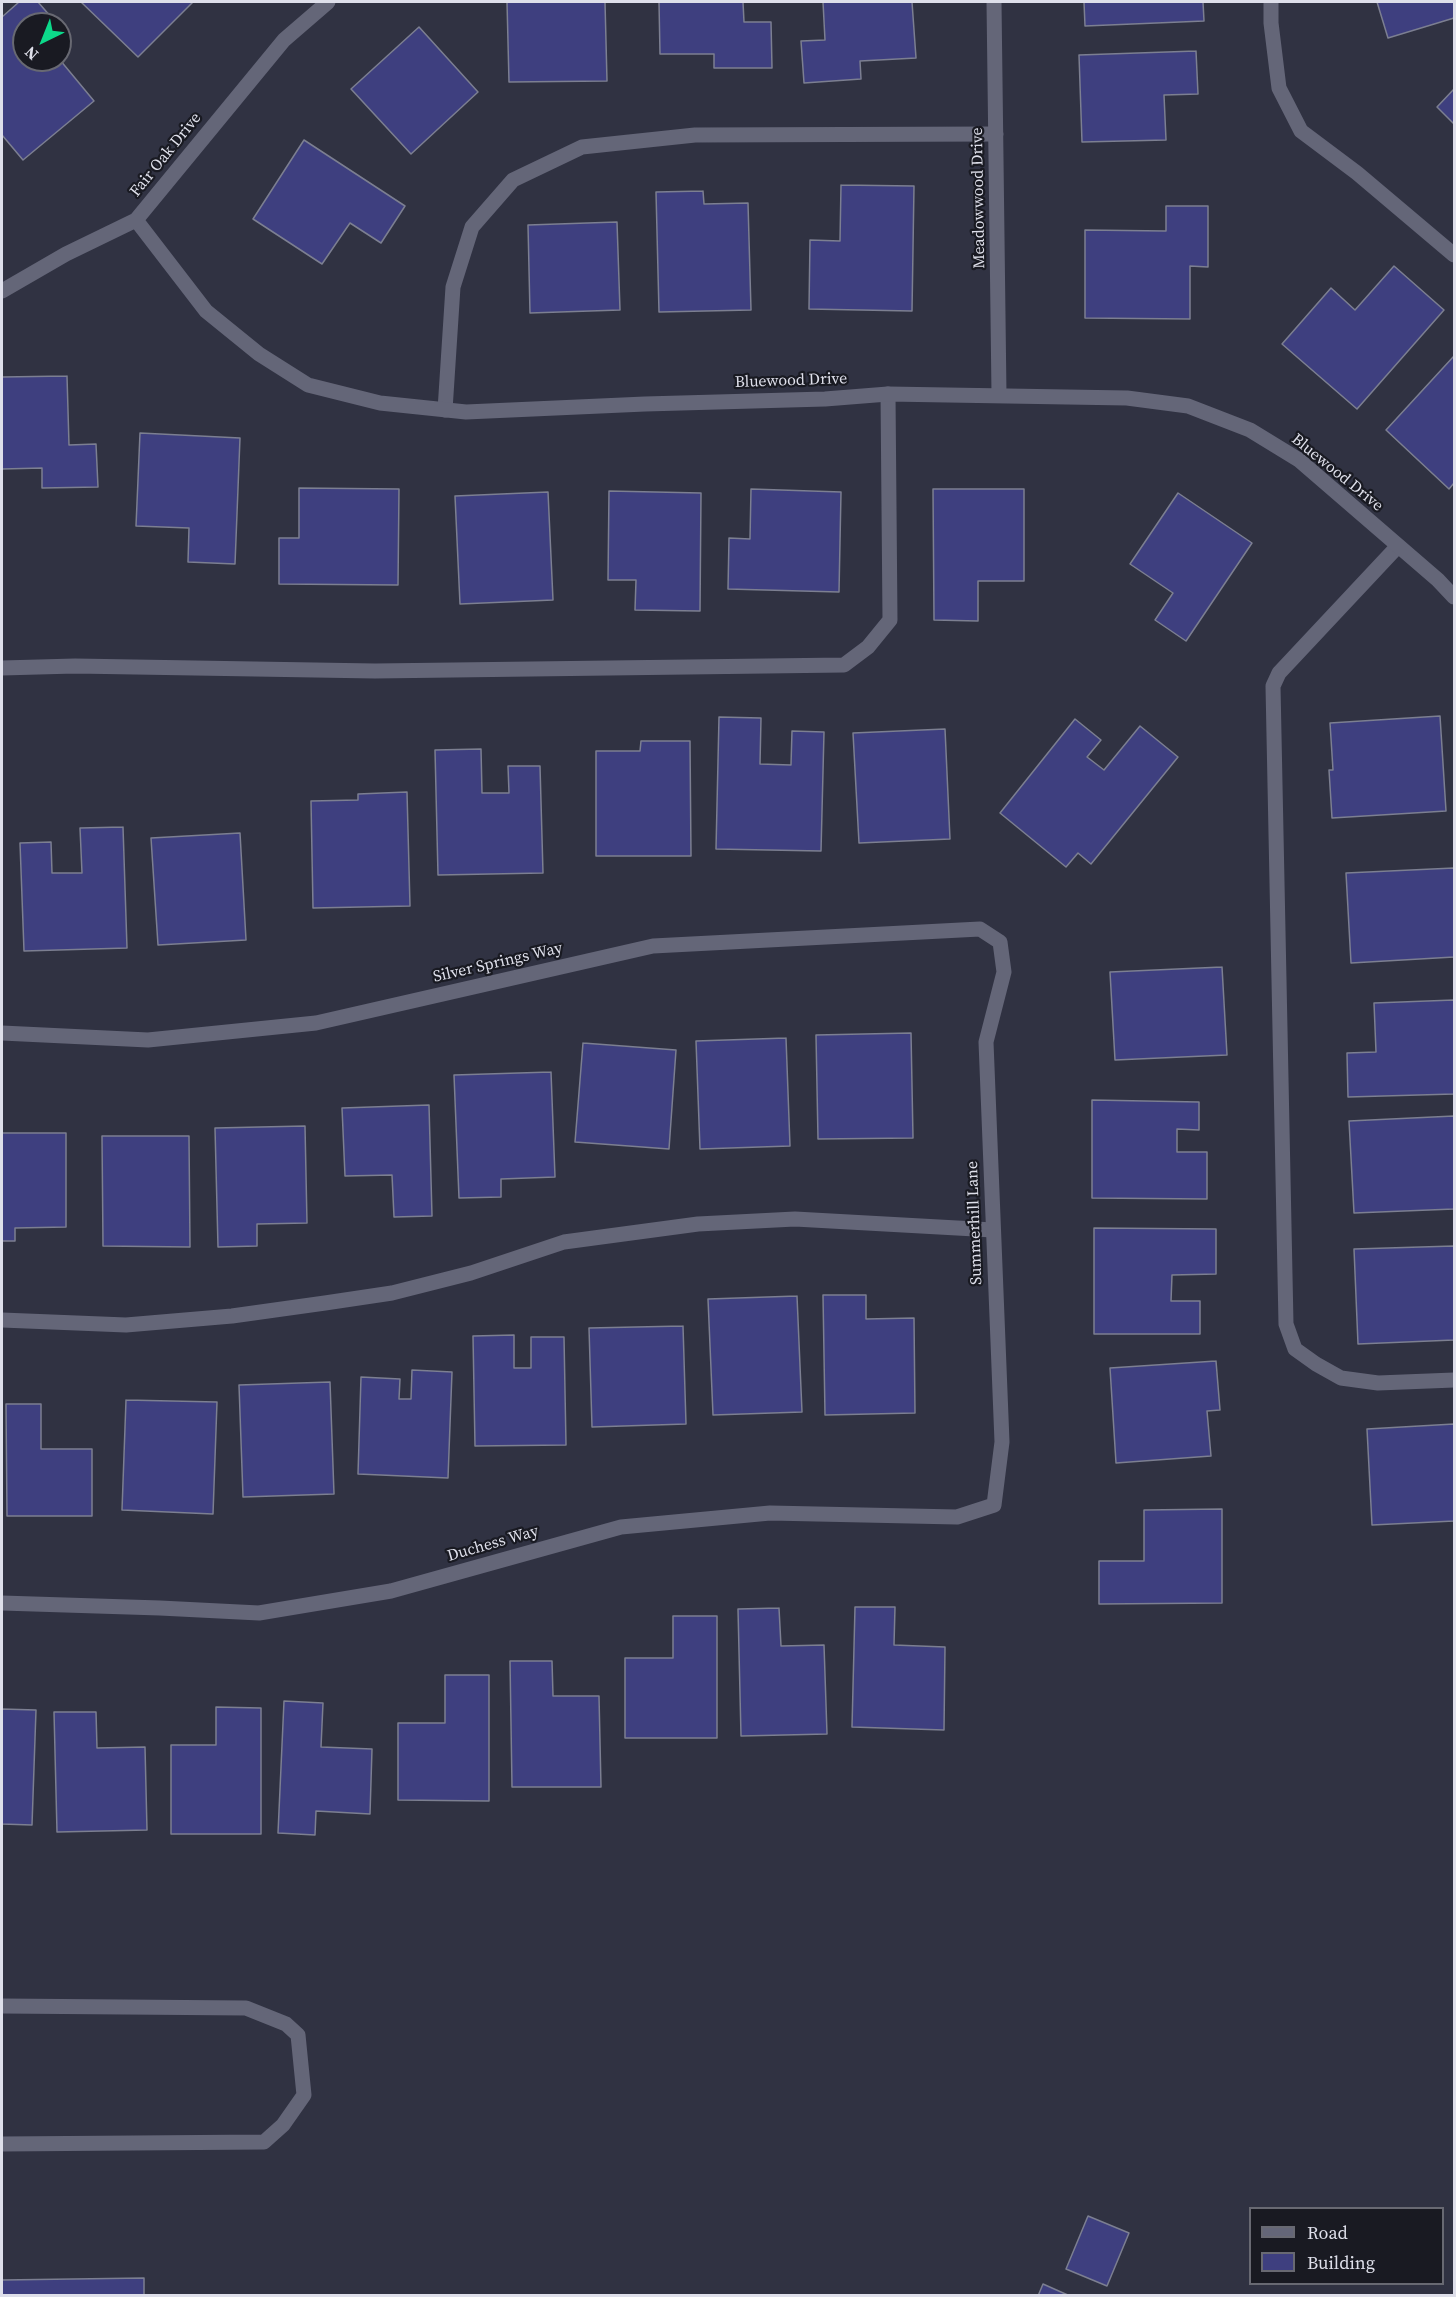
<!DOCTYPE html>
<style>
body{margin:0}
#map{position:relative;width:1456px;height:2297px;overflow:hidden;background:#303242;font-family:"Source Serif 4",serif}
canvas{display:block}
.frame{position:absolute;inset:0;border:3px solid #dedfea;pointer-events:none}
.legend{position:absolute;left:1249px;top:2207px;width:195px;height:78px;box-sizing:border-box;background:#191a22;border:2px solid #686972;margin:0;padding:8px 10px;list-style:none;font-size:18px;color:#dedfea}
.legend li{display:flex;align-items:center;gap:12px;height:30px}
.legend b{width:30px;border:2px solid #686972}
.north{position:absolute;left:12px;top:12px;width:60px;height:60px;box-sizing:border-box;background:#191a22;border:2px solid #686972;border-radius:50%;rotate:223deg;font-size:16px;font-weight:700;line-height:24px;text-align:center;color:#dedfea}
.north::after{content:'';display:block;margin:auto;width:21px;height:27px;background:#0cd98a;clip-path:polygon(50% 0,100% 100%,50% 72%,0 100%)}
</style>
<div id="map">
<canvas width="1456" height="2297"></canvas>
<div class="frame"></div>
<ul class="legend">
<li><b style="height:8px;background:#646678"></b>Road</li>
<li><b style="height:16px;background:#3e3f7f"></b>Building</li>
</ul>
<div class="north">N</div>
</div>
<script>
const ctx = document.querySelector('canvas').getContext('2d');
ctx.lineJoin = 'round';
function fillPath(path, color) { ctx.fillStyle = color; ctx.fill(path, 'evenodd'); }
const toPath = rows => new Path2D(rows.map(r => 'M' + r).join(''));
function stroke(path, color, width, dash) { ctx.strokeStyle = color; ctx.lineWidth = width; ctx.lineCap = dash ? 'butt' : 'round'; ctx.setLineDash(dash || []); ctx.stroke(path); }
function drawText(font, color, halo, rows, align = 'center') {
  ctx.font = font + ' "Source Serif 4",serif'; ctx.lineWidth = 4.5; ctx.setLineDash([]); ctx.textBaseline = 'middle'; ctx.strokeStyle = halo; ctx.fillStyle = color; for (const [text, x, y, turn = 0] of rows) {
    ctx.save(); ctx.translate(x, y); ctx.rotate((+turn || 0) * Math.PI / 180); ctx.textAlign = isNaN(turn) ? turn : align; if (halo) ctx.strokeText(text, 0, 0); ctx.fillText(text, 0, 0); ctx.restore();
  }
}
const building = toPath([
 [19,2,38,2,57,24,24,24,24,60,60,60,94,101,23,160,2,135,2,17,19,2],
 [81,2,193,2,138,57,81,2],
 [507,2,605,2,607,81,509,82,507,2],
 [659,2,743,2,744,22,771,22,772,68,714,68,714,54,660,54,659,2],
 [823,2,912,2,916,58,860,61,861,79,804,83,801,41,825,40,823,2],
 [1084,2,1203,2,1204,21,1085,26,1084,2],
 [1377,2,1454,2,1454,18,1388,38,1377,2],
 [419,27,478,92,411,154,351,89,419,27],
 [1196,51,1198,94,1164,95,1166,140,1082,142,1079,55,1196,51],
 [1454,89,1454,124,1437,107,1454,89],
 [304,140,405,206,381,243,350,223,322,264,253,219,304,140],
 [841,185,914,186,912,311,809,309,810,240,840,241,841,185],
 [703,191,704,204,748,203,751,310,659,312,656,192,703,191],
 [1166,206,1208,206,1208,267,1190,266,1190,319,1085,318,1085,230,1166,231,1166,206],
 [617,222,620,310,530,313,528,225,617,222],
 [1394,266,1444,310,1357,409,1282,344,1331,288,1355,310,1394,266],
 [1454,356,1454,483,1449,489,1386,430,1454,356],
 [67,376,69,445,96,444,98,487,42,488,42,468,2,469,2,377,67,376],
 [140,433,240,438,235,564,188,562,189,528,136,526,140,433],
 [299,488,399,489,398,585,279,584,279,538,299,538,299,488],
 [751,489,841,492,839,592,728,589,729,538,750,539,751,489],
 [933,489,1024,489,1024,581,978,581,978,621,934,620,933,489],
 [609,491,701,493,700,611,635,610,636,580,608,580,609,491],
 [548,492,553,600,460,604,455,496,548,492],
 [1178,493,1252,543,1186,641,1155,620,1173,593,1130,564,1178,493],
 [1440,716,1446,811,1332,818,1329,770,1333,770,1330,723,1440,716],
 [719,717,761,718,760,764,791,765,792,731,824,732,821,851,716,849,719,717],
 [1075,719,1101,740,1087,757,1104,770,1140,726,1178,757,1091,864,1078,853,1066,867,1000,813,1075,719],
 [945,729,950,839,859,843,853,733,945,729],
 [641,741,690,741,691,856,596,856,596,751,640,751,641,741],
 [481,749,482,793,509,793,508,766,540,766,543,873,438,875,435,750,481,749],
 [407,792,410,906,313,908,311,801,358,800,358,794,407,792],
 [123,827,127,948,24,951,20,843,51,842,52,873,82,873,80,828,123,827],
 [240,833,246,940,158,945,151,838,240,833],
 [1454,868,1454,957,1351,963,1346,873,1454,868],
 [1222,967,1227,1055,1115,1060,1110,972,1222,967],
 [1454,1000,1454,1094,1348,1097,1347,1053,1376,1052,1374,1003,1454,1000],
 [911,1033,913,1138,818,1139,816,1035,911,1033],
 [786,1038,790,1146,700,1149,696,1041,786,1038],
 [583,1043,676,1050,669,1149,575,1142,583,1043],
 [551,1072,555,1177,501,1179,501,1197,459,1198,454,1075,551,1072],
 [1092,1100,1199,1102,1199,1130,1177,1129,1177,1152,1207,1152,1207,1199,1092,1198,1092,1100],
 [429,1105,432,1216,394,1217,392,1175,345,1176,342,1108,429,1105],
 [1454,1116,1454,1209,1354,1213,1349,1121,1454,1116],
 [305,1126,307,1223,257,1224,257,1246,218,1247,215,1128,305,1126],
 [2,1133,66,1133,66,1227,15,1228,15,1241,2,1241,2,1133],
 [102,1136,189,1136,190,1247,103,1246,102,1136],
 [1094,1228,1216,1229,1216,1274,1172,1275,1171,1301,1200,1301,1200,1334,1094,1334,1094,1228],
 [1454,1246,1454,1340,1358,1344,1354,1249,1454,1246],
 [823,1295,866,1295,866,1319,914,1318,915,1413,825,1415,823,1295],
 [797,1296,802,1412,713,1415,708,1299,797,1296],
 [683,1326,686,1424,592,1427,589,1328,683,1326],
 [514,1335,514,1368,531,1368,531,1337,564,1337,566,1445,475,1446,473,1336,514,1335],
 [1216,1361,1220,1410,1207,1411,1211,1456,1116,1463,1110,1368,1216,1361],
 [412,1370,452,1372,448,1478,358,1474,361,1377,400,1379,399,1399,411,1399,412,1370],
 [330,1382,334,1494,243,1497,239,1385,330,1382],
 [126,1400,217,1402,213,1514,122,1510,126,1400],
 [6,1404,41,1404,41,1449,92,1449,92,1516,7,1516,6,1404],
 [1454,1424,1454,1521,1372,1525,1367,1429,1454,1424],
 [1222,1509,1222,1603,1099,1604,1099,1561,1144,1561,1144,1510,1222,1509],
 [855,1607,895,1607,894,1645,945,1647,944,1730,852,1727,855,1607],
 [779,1608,781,1646,824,1645,827,1734,741,1736,738,1609,779,1608],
 [673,1616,717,1616,717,1738,625,1738,625,1658,673,1658,673,1616],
 [510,1661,552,1661,553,1696,599,1696,601,1787,512,1787,510,1661],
 [445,1675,489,1675,489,1801,398,1800,398,1723,445,1723,445,1675],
 [284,1701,323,1703,321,1747,372,1749,370,1814,316,1811,315,1835,278,1833,284,1701],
 [216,1707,261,1708,261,1834,171,1834,171,1745,216,1745,216,1707],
 [2,1709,36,1710,32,1825,2,1824,2,1709],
 [54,1712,96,1712,97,1748,145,1747,147,1830,57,1832,54,1712],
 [1088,2216,1129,2233,1107,2286,1066,2269,1088,2216],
 [144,2278,144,2296,2,2296,2,2280,144,2278],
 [1043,2284,1070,2296,1038,2296,1043,2284]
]);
const lane = toPath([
 [1271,2,1271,23,1279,88,1301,131,1357,173,1454,255],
 [445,410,453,287,472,227,513,180,582,147,695,135,996,134],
 [1398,546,1279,673,1273,686,1286,1324,1295,1349,1316,1364,1341,1378,1378,1383,1454,1380],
 [2,668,75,666,375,671,844,665,868,647,890,620,888,394],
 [2,1320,126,1325,232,1316,325,1303,392,1293,471,1273,564,1242,698,1224,795,1219,993,1230],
 [2,2006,246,2008,286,2024,298,2035,304,2095,283,2125,264,2142,2,2144]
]);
const street = toPath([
 [994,2,999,394],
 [136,220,206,311,259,354,308,385,380,403,466,412,645,404,825,399,888,394,1127,398,1188,406,1250,430,1299,460,1438,580,1454,597],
 [2,291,66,254,136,220,284,40,328,2],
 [2,1033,148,1040,316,1023,653,946,980,929,1000,942,1004,972,986,1042,1002,1442,994,1505,957,1517,770,1513,621,1527,391,1591,259,1613,160,1608,2,1603]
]);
const streetNames = [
 ["Fair Oak Drive",166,155,-51],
 ["Meadowwood Drive",979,198,-91],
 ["Bluewood Drive",791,381,-2],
 ["Bluewood Drive",1337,473,39],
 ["Silver Springs Way",498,963,-13],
 ["Summerhill Lane",975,1223,-92],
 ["Duchess Way",493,1544,-16]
];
fillPath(building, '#3e3f7f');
stroke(building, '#7c7f91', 1.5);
stroke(lane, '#646678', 15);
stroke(street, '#646678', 15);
drawText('16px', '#dedfea', '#191a22', streetNames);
</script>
